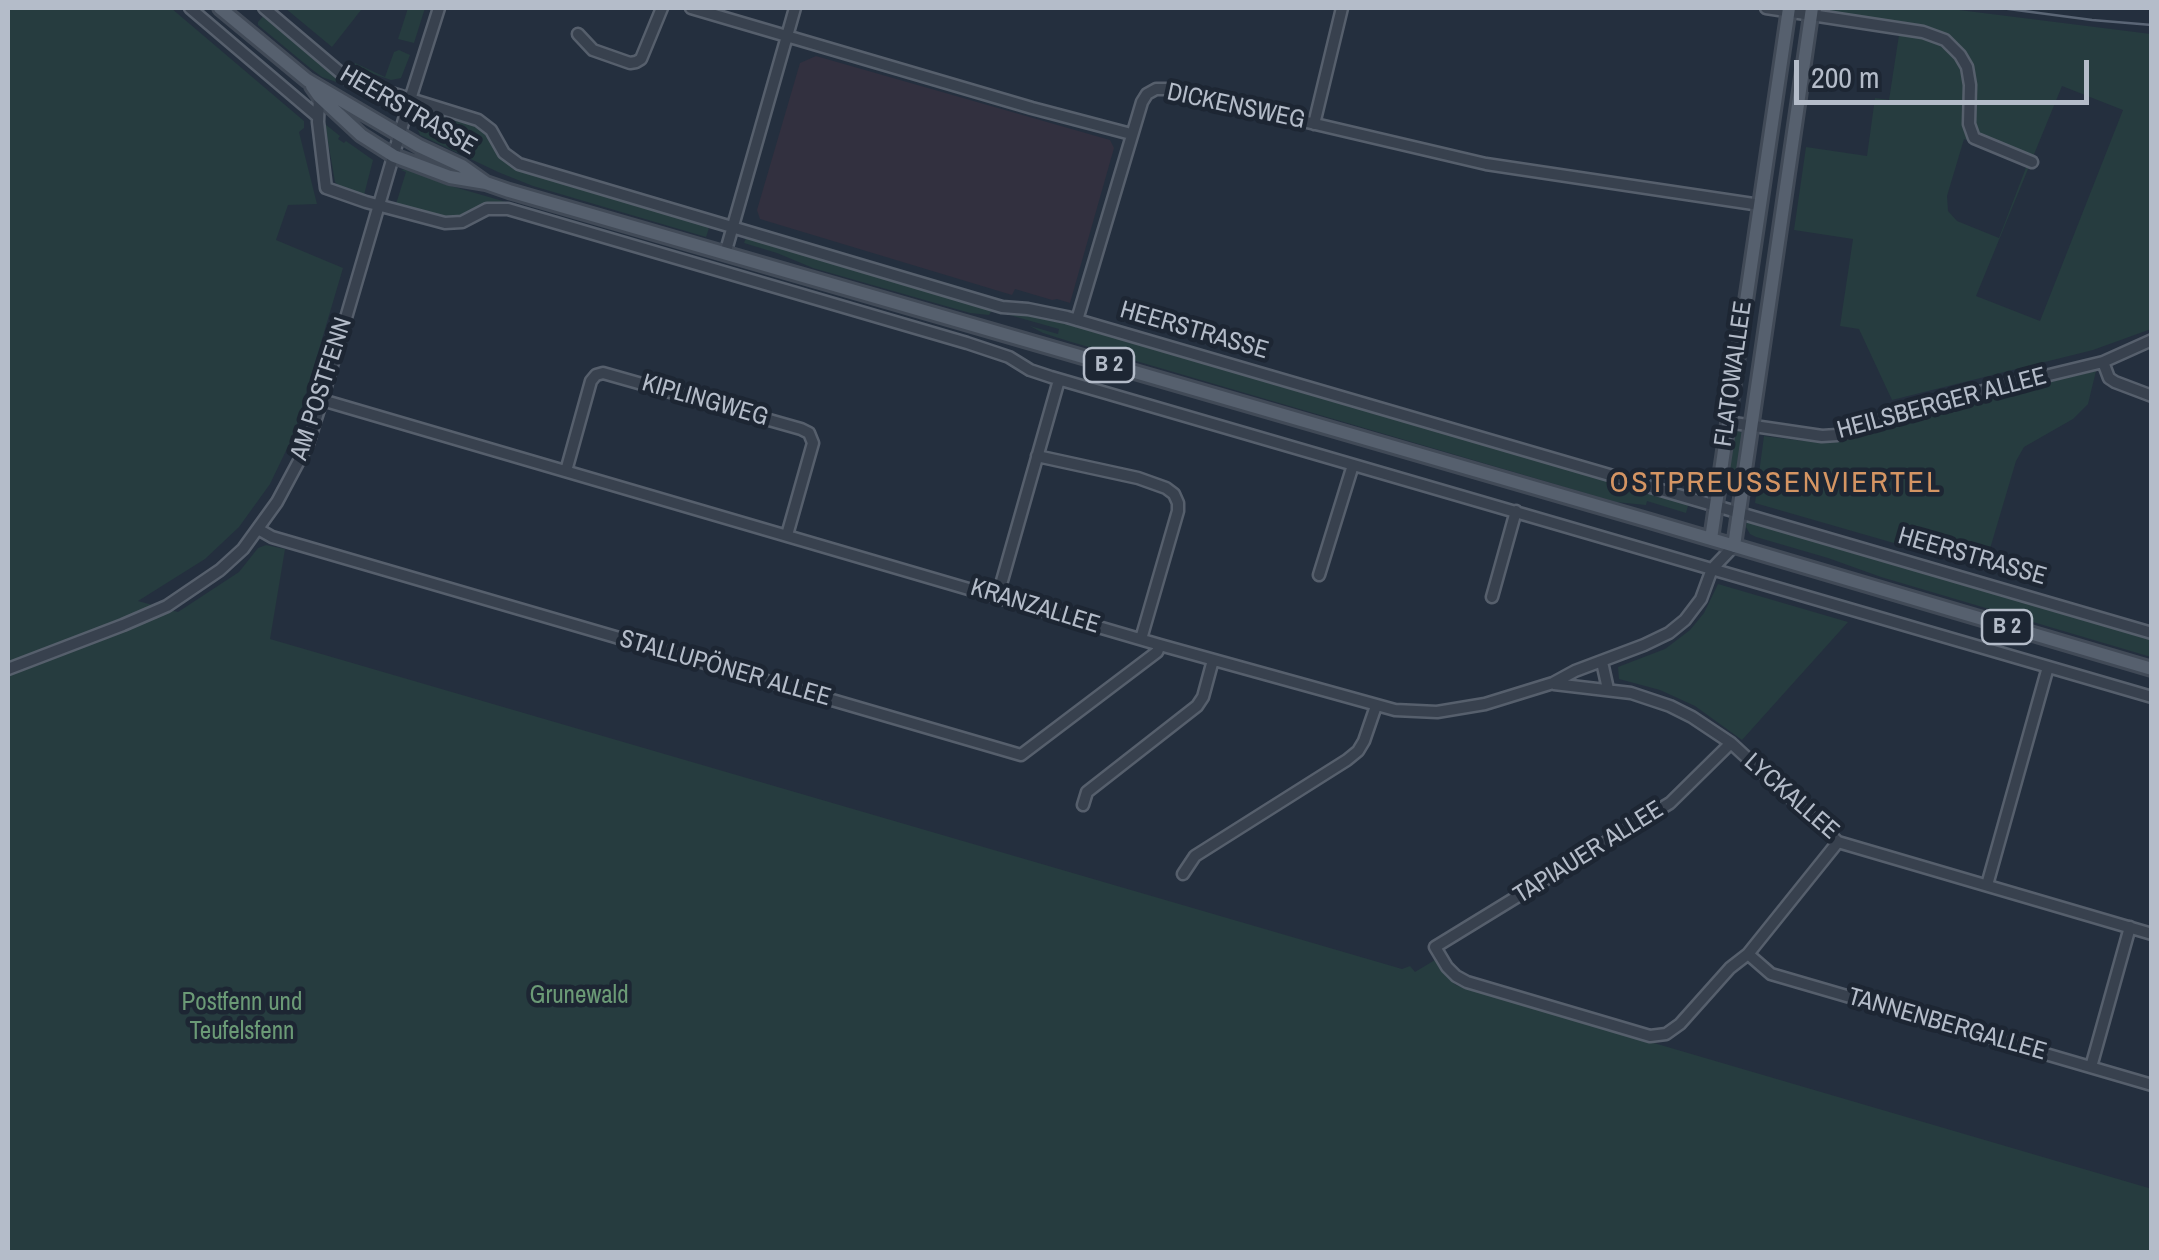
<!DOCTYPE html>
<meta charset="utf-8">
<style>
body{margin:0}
#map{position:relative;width:2159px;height:1260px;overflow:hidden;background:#242f3e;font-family:"Archivo Narrow",sans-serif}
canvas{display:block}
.frame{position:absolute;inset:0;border:10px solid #b4bcc9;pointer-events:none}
.scale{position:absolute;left:1794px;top:60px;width:295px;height:45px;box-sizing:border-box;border:5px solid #b4bcc9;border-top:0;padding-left:12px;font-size:30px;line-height:35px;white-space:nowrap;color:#b4bcc9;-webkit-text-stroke:8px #1d2633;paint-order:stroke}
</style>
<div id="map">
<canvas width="2159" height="1260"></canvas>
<div class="frame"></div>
<div class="scale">200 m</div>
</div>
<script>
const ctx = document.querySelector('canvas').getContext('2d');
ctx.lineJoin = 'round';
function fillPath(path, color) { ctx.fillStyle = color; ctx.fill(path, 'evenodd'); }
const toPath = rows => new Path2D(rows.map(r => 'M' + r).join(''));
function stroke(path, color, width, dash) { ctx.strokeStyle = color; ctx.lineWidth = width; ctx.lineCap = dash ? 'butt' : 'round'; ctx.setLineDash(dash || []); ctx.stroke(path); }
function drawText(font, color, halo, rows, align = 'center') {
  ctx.font = font + ' "Archivo Narrow",sans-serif'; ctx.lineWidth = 9; ctx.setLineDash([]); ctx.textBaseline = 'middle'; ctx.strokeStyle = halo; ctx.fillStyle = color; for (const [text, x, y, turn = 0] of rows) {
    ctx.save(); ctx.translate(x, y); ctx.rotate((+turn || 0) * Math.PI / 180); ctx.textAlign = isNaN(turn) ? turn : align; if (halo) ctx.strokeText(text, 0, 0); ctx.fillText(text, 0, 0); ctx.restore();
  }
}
const medical = toPath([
 [816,56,1110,140,1114,148,1070,303,1057,299,1052,300,1015,289,1012,295,760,219,757,210,800,63]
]);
const green = toPath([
 [8,8,171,8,304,121,304,128,299,132,317,204,288,205,276,240,343,268,294,434,270,484,239,527,205,559,138,601,178,612,239,572,258,548,266,545,285,549,270,639,1402,969,1410,966,1415,972,1435,960,1446,976,1456,985,2152,1189,2151,1252,8,1252],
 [285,8,358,8,361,10,332,47],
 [408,8,425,8,414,43,398,39],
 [1828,8,1943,8,2151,34,2151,329,2093,350,1892,400,1859,329,1840,326,1853,239,1794,230,1806,147,1867,156,1875,98,1889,100,1899,35,1825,24],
 [2062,86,2123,110,2040,321,1976,296],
 [1964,139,2027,165,1999,238,1957,221,1948,211,1947,196],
 [265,14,353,86,384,97,380,103,338,78,336,82,322,77,310,68,258,25,258,22],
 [399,50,410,55,401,78,391,80,353,67,355,63,385,77,394,52],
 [424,111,481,128,500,155,519,169,710,225,706,237,533,186,498,172,420,135,418,130],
 [325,124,340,136,338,139,344,143,346,141,373,160,364,195,341,188,335,182],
 [407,169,444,184,803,288,802,291,502,205,465,217,449,219,396,204,406,172,401,170],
 [747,235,1044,314,1689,502,1686,513,1647,501,1646,505,1616,502,1068,341,1043,333,1030,326,1058,334,1059,329,992,310,989,315,970,313,813,268,777,253,744,243],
 [2096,371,2088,404,2073,419,2024,447,2016,461,1984,569,1755,503,1764,436,1804,441,1841,440,1920,414],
 [1734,430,1743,433,1735,493,1726,490],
 [1747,519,2151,637,2151,657,1881,577,1828,558,1756,537,1750,534,1746,527],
 [1718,584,1848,622,1742,740,1695,706,1660,690,1619,679,1618,667,1665,649,1690,630,1704,613]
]);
const minor = toPath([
 [190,8,317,116],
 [264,8,349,80,478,120,491,130,504,153,519,164,1002,307,1028,309,1067,317,2152,633],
 [691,8,1032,108,1131,134],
 [1766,8,1923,32,1945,40,1960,55,1967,67,1970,85,1969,124,1974,138,2032,162],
 [578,34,593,50,630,63,636,62,641,59,662,8],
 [319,96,318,122,326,188,366,202,445,223,462,222,487,209,508,209,967,343,1009,357,1030,370,1051,377,2152,697],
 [1314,124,1342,8],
 [725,254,795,8],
 [1077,320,1142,102,1147,94,1156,89,1166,89,1486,164,1760,205],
 [2103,362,2109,378,2115,382,2152,396],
 [322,400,1160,645,1395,710,1437,712,1485,704,1553,683,1575,671,1644,645,1669,633,1685,620,1701,599,1712,569,1734,546],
 [1727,422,1822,436,1837,435,1917,407,2103,362,2152,340],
 [1037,456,1138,478,1166,488,1174,494,1178,503,1178,511,1141,639],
 [566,471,591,381,596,375,603,373,801,429,809,433,813,443,787,535],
 [258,529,272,537,1021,755,1157,652,1160,645],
 [1319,575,1353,465],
 [998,595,1059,380],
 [1492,597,1516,511],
 [1602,662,1608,689],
 [8,669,123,625,167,606,220,570,243,549,277,502,308,444,322,400,407,109,439,8],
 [1554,684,1631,693,1670,706,1692,717,1731,743,1838,842,2152,934],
 [1731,743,1670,803,1435,947,1447,967,1456,976,1467,982,1650,1036,1666,1034,1680,1024,1730,968,1748,954,1838,842],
 [1083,805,1087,792,1197,706,1203,697,1213,660],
 [1183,874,1195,856,1347,760,1358,751,1364,741,1376,706],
 [1987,885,2048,667],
 [1748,954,1771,974,2152,1085],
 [2091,1067,2130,927]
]);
const major = toPath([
 [220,8,307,80,419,146,462,166,486,183,509,191,1650,521,2152,669],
 [312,86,319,96,361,135,394,156,450,177,486,183],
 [1711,539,1789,8],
 [1734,546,1812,8]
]);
const tram = toPath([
 [2001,8,2092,20,2152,25]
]);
const shields = [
 [1109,365,50],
 [2007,627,50]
];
const shieldNames = [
 ["B 2",1109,365],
 ["B 2",2007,627]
];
const streetNames = [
 ["DICKENSWEG",1236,107,12],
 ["HEERSTRASSE",408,111,30],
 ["HEERSTRASSE",1194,331,16],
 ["FLATOWALLEE",1734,374,-82],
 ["AM POSTFENN",322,389,-72],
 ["KIPLINGWEG",705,401,16],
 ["HEILSBERGER ALLEE",1942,404,-15],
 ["HEERSTRASSE",1972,557,16],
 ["KRANZALLEE",1035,607,17],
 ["STALLUPÖNER ALLEE",725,669,16],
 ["LYCKALLEE",1791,797,41],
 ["TAPIAUER ALLEE",1589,853,-32],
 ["TANNENBERGALLEE",1947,1025,16]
];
const parkNames = [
 ["Grunewald",579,996],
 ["Postfenn und",242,1003],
 ["Teufelsfenn",242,1032]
];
const quarterNames = [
 ["OSTPREUSSENVIERTEL",1776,484]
];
fillPath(medical, '#32303f');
fillPath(green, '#263c3f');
stroke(minor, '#565f6c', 15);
stroke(major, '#414a57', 18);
stroke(minor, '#38414e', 10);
stroke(major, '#56606e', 12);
stroke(tram, '#5a6575', 2.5);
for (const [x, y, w] of shields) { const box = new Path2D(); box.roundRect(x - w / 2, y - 17, w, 34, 8); ctx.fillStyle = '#1d2633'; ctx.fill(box); stroke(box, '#b4bcc9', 2.5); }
drawText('bold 22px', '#b4bcc9', null, shieldNames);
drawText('25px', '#b4bcc9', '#1d2633', streetNames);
drawText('25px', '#6b9a76', '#1d2633', parkNames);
ctx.letterSpacing = '2.5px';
drawText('30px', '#d59563', '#1d2633', quarterNames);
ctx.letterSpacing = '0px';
</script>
